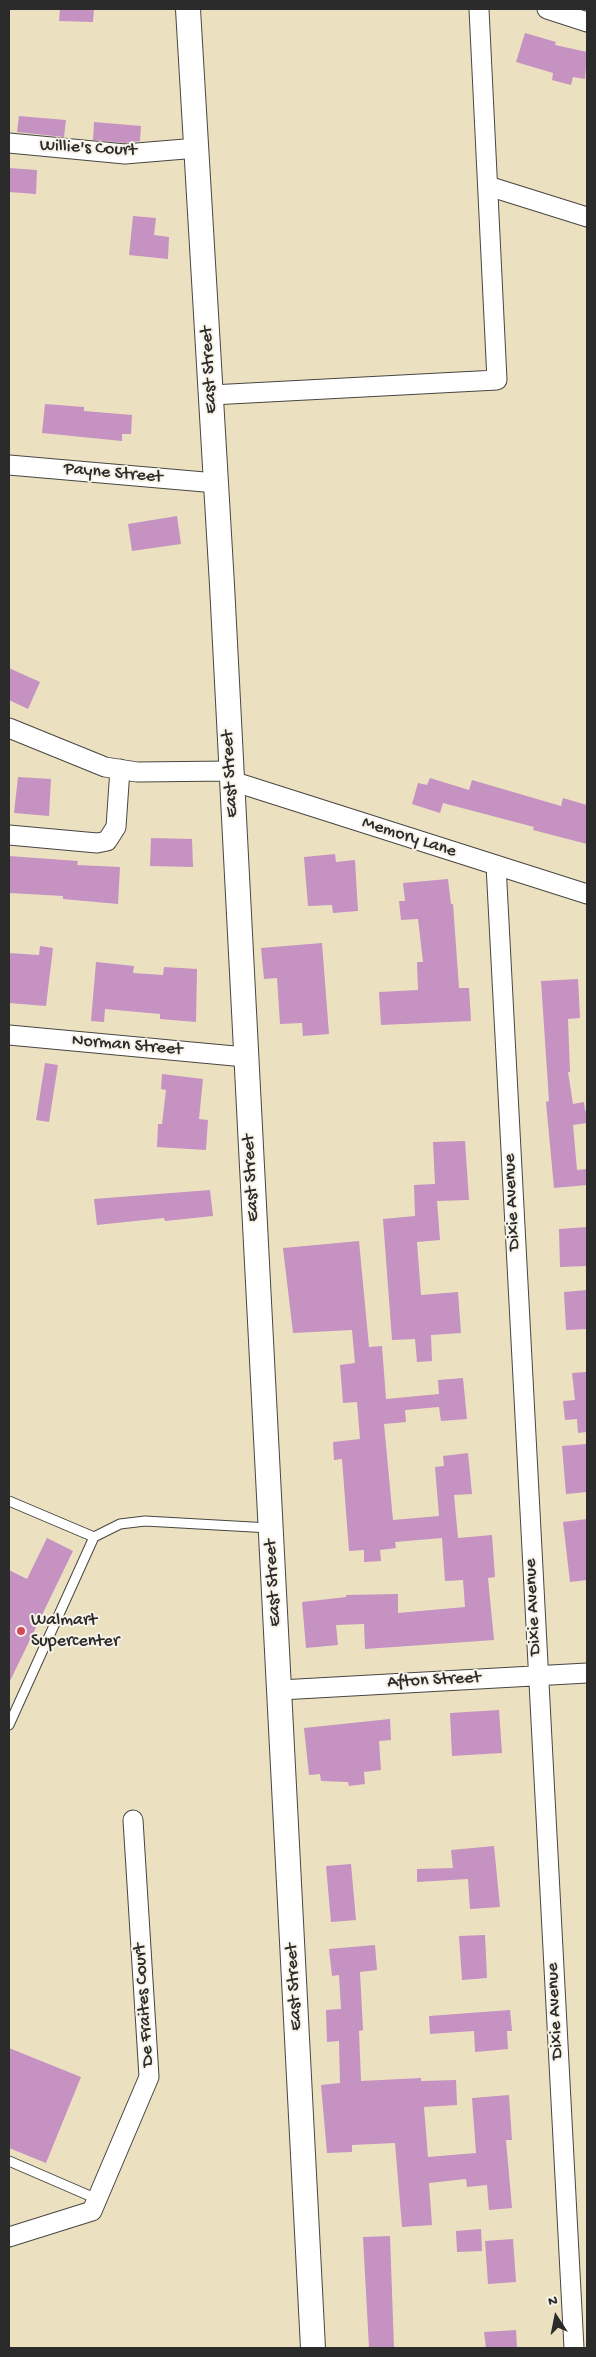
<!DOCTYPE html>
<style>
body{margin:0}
#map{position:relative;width:596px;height:2357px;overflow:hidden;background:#ebe1c0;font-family:"Gochi Hand",sans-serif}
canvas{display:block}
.frame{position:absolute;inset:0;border:10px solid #2b2b2b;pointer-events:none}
.north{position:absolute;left:531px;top:2292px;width:50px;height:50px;-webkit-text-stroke:4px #f7f3e8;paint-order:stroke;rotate:349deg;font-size:14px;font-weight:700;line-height:20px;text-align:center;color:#2b2b2b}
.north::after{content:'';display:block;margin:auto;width:18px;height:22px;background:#2b2b2b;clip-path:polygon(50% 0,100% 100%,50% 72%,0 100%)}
</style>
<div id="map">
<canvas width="596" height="2357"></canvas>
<div class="frame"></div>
<div class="north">N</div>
</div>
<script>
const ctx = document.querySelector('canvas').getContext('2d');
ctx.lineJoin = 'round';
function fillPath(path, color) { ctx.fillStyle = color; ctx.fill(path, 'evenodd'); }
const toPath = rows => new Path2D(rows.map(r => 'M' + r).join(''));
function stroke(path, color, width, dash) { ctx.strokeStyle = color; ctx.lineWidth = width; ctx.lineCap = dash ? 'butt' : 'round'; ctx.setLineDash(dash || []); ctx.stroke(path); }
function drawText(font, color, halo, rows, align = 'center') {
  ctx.font = font + ' "Gochi Hand",sans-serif'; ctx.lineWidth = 4; ctx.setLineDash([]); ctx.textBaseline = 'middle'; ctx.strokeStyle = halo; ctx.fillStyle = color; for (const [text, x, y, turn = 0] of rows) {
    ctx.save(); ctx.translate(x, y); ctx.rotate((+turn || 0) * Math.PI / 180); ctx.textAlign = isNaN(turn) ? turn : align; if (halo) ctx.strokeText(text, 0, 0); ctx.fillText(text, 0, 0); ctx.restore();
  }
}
const building = toPath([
 [60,9,94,9,93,22,59,21],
 [525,33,556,42,555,45,587,52,585,79,573,77,571,85,552,80,553,73,516,62],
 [19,116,66,120,64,137,17,132],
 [94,122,141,126,140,141,125,143,93,140],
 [9,168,37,170,36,194,9,192],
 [133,216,156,218,154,235,169,237,168,259,129,255],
 [45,404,84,407,84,411,132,415,131,434,122,434,122,441,42,433],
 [177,516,181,544,132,551,128,524],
 [9,668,40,682,28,709,9,700],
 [18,777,51,779,49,816,14,813],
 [430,778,469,790,472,780,561,806,563,798,587,805,587,844,533,830,534,827,443,803,440,813,412,804,418,783,427,785],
 [151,838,192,839,193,867,150,866],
 [335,854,336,862,355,860,358,911,333,913,332,905,308,906,304,857],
 [9,856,78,861,77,865,120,867,118,904,63,899,63,896,9,893],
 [448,879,451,904,453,904,459,988,469,988,471,1021,381,1025,379,992,418,990,417,962,423,962,418,919,401,920,399,901,405,901,403,883],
 [322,943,329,1034,303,1036,302,1023,280,1024,277,978,264,979,261,948],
 [40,946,53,948,46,1006,9,1003,9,953,39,955],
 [96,962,134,966,133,973,163,975,164,967,197,969,196,1022,160,1019,160,1014,105,1009,104,1022,91,1021],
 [578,979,580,1018,568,1019,570,1072,568,1072,573,1104,584,1102,585,1111,587,1110,587,1123,573,1125,577,1170,587,1169,587,1185,554,1188,546,1102,549,1101,541,981],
 [45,1063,58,1065,49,1122,36,1120],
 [162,1074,203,1079,199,1119,208,1120,206,1150,157,1147,158,1124,162,1124,166,1090,161,1089],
 [465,1141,469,1200,437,1201,440,1240,417,1242,421,1295,458,1292,461,1333,431,1335,432,1361,417,1362,415,1339,392,1340,383,1219,415,1216,414,1185,435,1184,433,1142],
 [210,1190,213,1216,165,1221,164,1218,97,1225,94,1199],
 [587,1227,587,1266,560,1267,559,1229],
 [359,1241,369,1347,382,1346,386,1399,439,1394,438,1380,463,1378,467,1419,441,1421,439,1407,405,1410,406,1422,384,1424,393,1520,439,1516,435,1467,444,1466,443,1456,468,1453,472,1494,454,1495,458,1538,492,1535,495,1577,488,1578,494,1640,365,1649,364,1624,336,1625,338,1645,306,1648,302,1602,346,1597,346,1595,398,1594,398,1613,465,1607,463,1580,445,1581,442,1538,395,1542,396,1548,380,1550,381,1561,364,1562,364,1550,349,1551,342,1459,334,1460,333,1442,360,1439,357,1402,343,1403,340,1365,355,1363,352,1330,293,1333,283,1248],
 [587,1290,587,1329,566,1330,564,1292],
 [587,1372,587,1432,578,1433,577,1419,565,1420,563,1401,575,1400,572,1373],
 [587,1444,587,1492,566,1494,562,1446],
 [587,1519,587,1580,570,1582,563,1522],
 [47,1538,73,1551,9,1683,9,1570,27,1579],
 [499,1710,502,1753,452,1756,450,1713],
 [390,1719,391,1740,379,1741,381,1770,364,1772,365,1784,349,1786,348,1782,321,1781,320,1774,309,1775,304,1728],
 [494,1846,500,1907,470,1909,468,1879,417,1882,417,1869,453,1868,451,1850],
 [351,1864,356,1920,331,1922,326,1866],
 [485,1935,487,1978,462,1980,459,1936],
 [375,1945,377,1970,360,1972,363,2030,359,2031,361,2081,421,2078,421,2081,456,2080,457,2105,424,2107,428,2157,476,2153,472,2098,509,2095,512,2140,506,2140,512,2208,489,2210,487,2185,467,2187,466,2179,429,2183,432,2225,402,2227,395,2143,352,2145,352,2152,327,2153,321,2085,340,2083,339,2041,327,2042,326,2010,341,2009,339,1975,332,1976,329,1949],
 [510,2010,512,2031,507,2031,508,2049,475,2052,474,2031,430,2034,429,2016],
 [9,2048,81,2077,46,2163,9,2148],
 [481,2229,482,2251,457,2252,456,2231],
 [390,2236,394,2348,369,2348,363,2237],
 [513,2239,516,2282,488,2284,485,2241],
 [516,2330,517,2348,486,2348,484,2332]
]);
const service = toPath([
 [9,1501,94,1537,9,1725],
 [94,1537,120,1524,145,1521,270,1528],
 [9,2161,97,2199]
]);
const minor = toPath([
 [547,9,587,22],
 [9,143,125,154,197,148],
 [488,186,587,217],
 [211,395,497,380,479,9],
 [9,465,216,483],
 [9,728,105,767,137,772,231,771],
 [232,781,587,894],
 [9,835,97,843,107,841,116,827,120,769],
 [496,865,574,2348],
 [9,1035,245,1057],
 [280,1690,587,1673],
 [9,2237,92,2211,149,2077,133,1820]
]);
const tertiary = toPath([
 [188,9,222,585,313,2348]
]);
const markers = [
 [21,1631,5,"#d1495b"]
];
const streetNames = [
 ["Willie's Court",88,149,3],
 ["East Street",210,370,-93],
 ["Payne Street",113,474,5],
 ["East Street",231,774,-93],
 ["Memory Lane",409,838,18],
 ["Norman Street",127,1046,5],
 ["East Street",252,1178,-93],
 ["Dixie Avenue",513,1202,-93],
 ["East Street",274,1583,-93],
 ["Dixie Avenue",534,1607,-93],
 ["Afton Street",434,1681,-3],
 ["East Street",295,1987,-93],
 ["De Fraites Court",145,2005,-94],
 ["Dixie Avenue",556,2011,-93]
];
const poiNames = [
 ["Walmart",31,1621],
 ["Supercenter",31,1642]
];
fillPath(building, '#c592c2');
stroke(service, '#484641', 11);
stroke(minor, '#484641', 21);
stroke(tertiary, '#484641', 26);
stroke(service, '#fff', 9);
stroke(minor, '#fff', 19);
stroke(tertiary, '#fff', 24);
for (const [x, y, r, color] of markers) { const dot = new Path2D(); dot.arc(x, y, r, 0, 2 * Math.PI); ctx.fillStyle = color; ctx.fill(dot); stroke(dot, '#f7f3e8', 2); }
drawText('18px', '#2b2b2b', '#f7f3e8', streetNames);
drawText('18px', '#2b2b2b', '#f7f3e8', poiNames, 'left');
</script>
